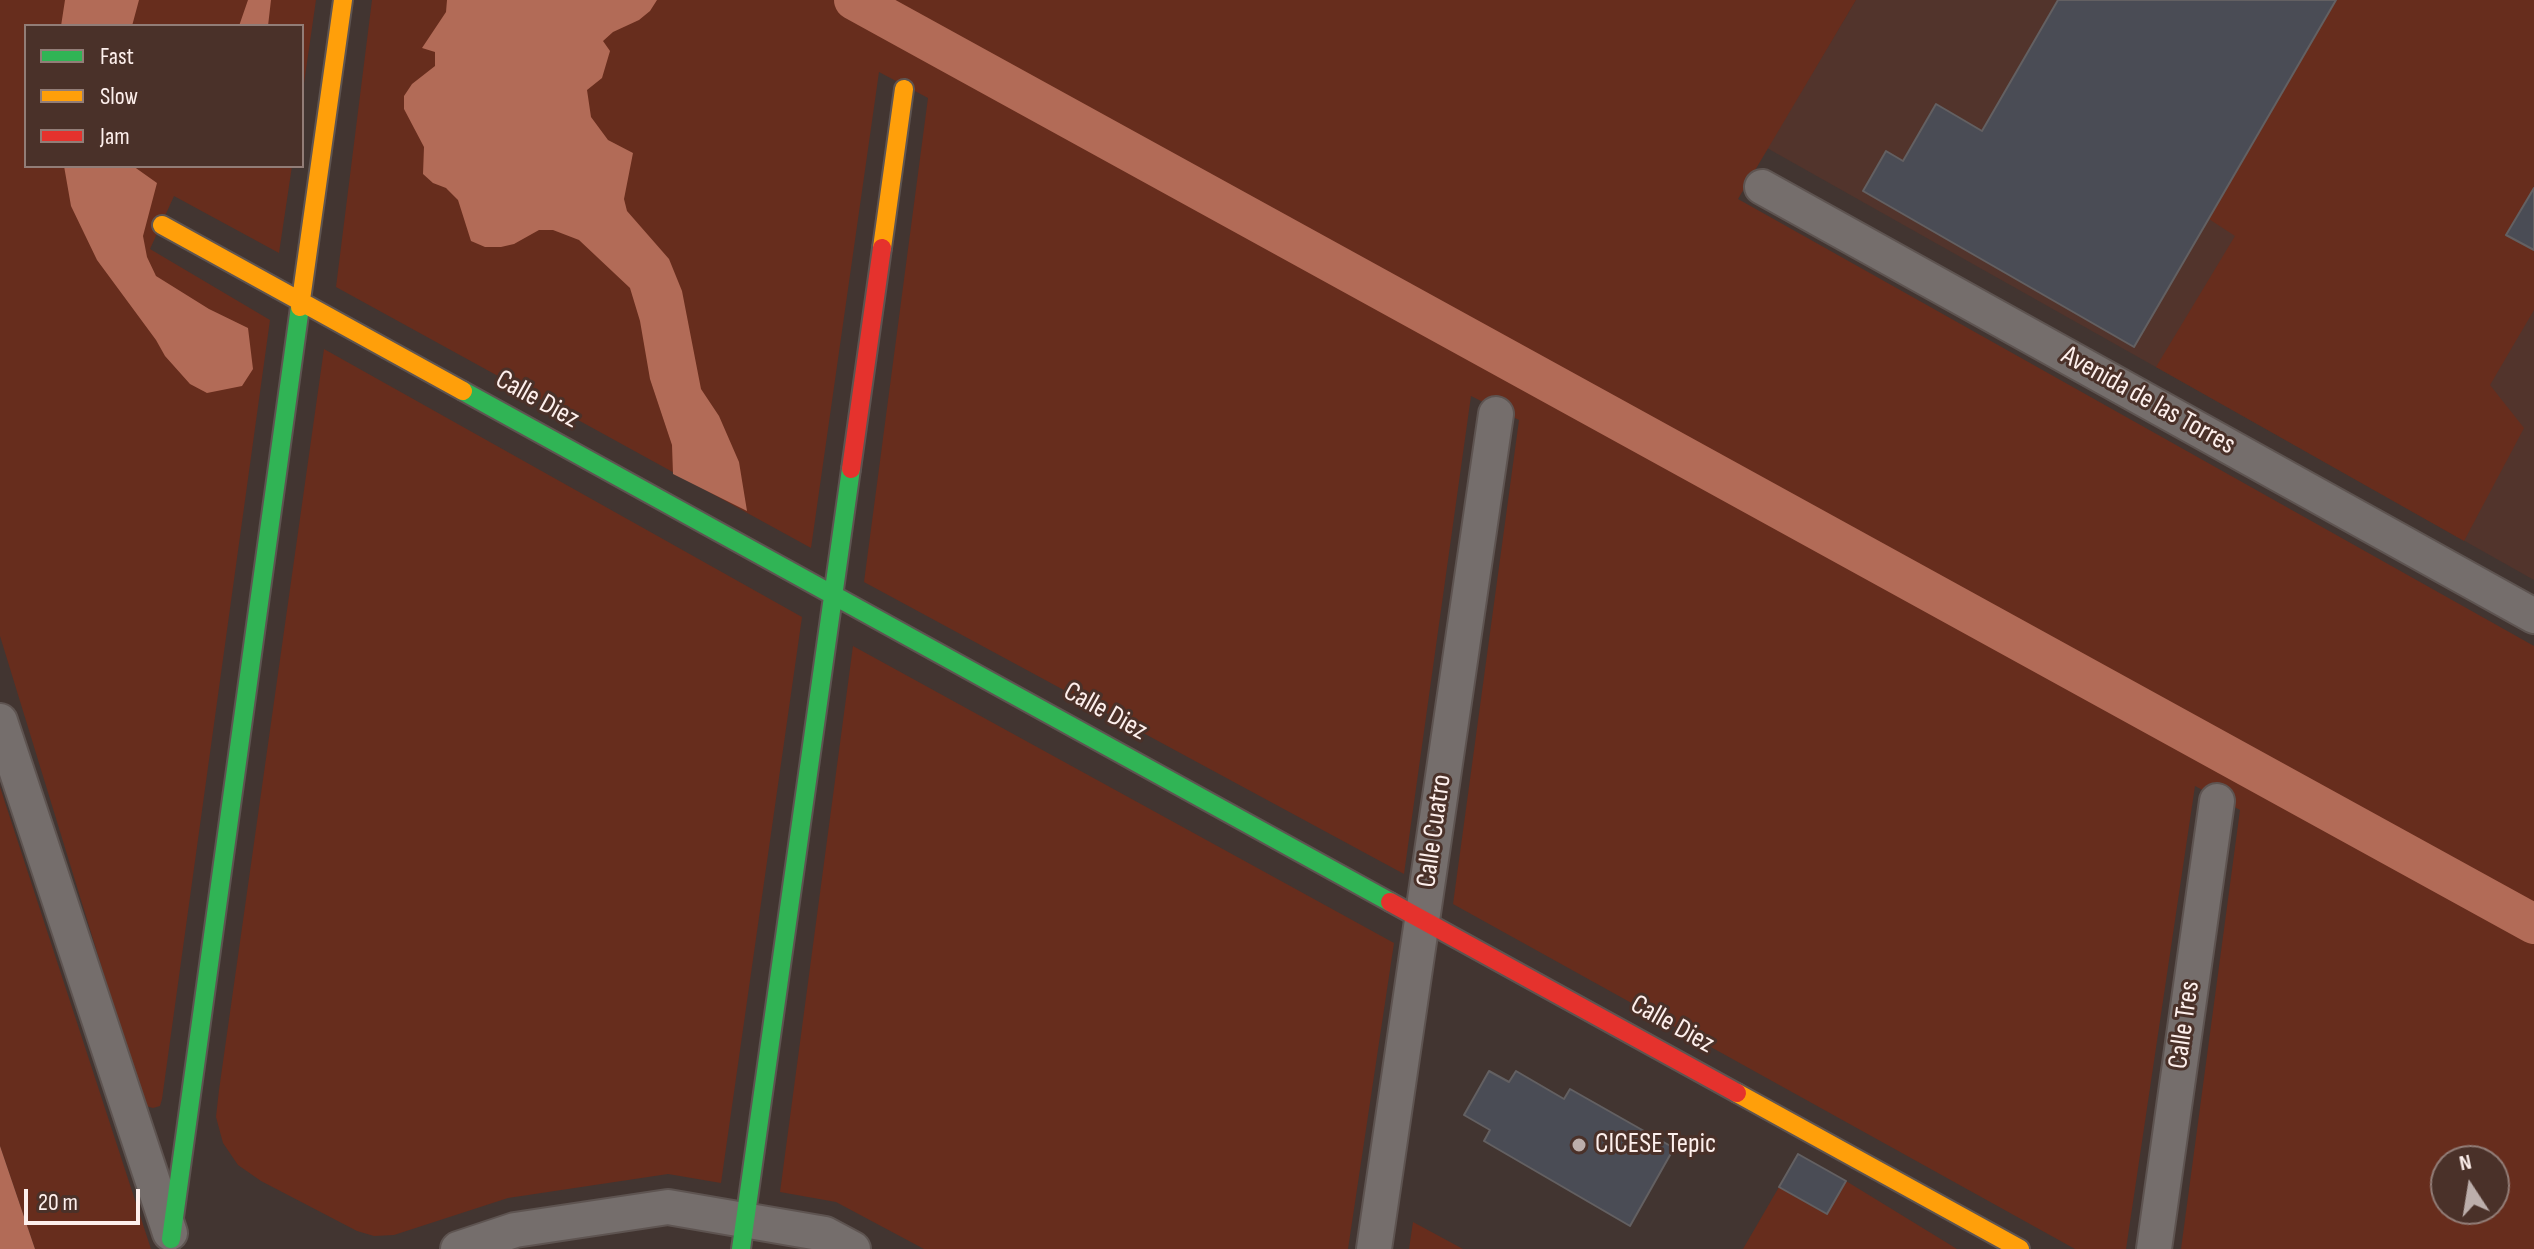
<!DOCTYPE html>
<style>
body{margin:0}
#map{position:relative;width:2534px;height:1249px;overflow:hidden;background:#423531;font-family:"Sofia Sans Condensed",sans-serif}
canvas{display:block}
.legend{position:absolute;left:24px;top:24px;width:280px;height:144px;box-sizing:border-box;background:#4a3129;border:2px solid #927d77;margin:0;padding:10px 14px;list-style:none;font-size:24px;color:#fdefec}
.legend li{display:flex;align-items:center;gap:16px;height:40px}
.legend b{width:40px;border:2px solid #927d77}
.north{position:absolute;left:2430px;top:1145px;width:80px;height:80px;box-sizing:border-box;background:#4a3129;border:2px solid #927d77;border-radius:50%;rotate:348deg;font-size:22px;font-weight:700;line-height:32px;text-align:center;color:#fdefec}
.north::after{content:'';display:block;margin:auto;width:28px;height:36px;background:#bcaeab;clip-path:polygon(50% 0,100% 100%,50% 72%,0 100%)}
.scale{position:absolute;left:24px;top:1189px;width:116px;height:36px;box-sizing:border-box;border:4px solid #fdefec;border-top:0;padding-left:10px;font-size:24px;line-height:28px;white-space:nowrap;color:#fdefec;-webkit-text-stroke:6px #4a3129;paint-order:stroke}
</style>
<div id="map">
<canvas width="2534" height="1249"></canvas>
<ul class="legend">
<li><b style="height:10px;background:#30b455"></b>Fast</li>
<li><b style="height:10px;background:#ff9f0a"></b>Slow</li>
<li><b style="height:10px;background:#e5322d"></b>Jam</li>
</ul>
<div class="north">N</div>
<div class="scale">20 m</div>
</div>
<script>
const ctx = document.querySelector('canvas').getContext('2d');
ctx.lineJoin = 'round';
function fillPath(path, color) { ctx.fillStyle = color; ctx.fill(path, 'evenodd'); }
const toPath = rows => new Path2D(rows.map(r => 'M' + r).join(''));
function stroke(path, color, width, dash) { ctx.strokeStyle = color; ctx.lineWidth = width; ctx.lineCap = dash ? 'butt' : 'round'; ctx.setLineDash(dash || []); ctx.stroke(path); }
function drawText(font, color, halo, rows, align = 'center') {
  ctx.font = font + ' "Sofia Sans Condensed",sans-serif'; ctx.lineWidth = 6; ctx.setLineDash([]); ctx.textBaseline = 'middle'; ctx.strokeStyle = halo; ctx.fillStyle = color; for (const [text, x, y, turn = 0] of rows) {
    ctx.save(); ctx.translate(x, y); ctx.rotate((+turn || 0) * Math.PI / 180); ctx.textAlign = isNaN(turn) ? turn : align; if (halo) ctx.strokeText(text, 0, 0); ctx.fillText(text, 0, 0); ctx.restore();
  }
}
const built = toPath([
 [1856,0,2534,0,2534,580,1767,148]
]);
const green = toPath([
 [0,0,316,0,302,97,302,26,26,26,26,166,292,166,279,253,174,196,150,249,270,320,162,1099,160,1106,153,1108,146,1106,143,1102,0,636],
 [372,0,1856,0,1738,199,2534,646,2534,1249,2181,1249,2240,810,2195,786,2126,1249,2075,1249,1453,904,1519,420,1471,396,1404,874,864,582,928,98,879,72,811,548,336,287],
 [2446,1161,2494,1161,2494,1209,2446,1209],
 [2336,0,2534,0,2534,188,2507,235,2534,250,2534,310,2490,385,2524,428,2464,541,2156,367,2235,236,2209,219],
 [324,349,802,617,721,1183,668,1174,508,1198,394,1235,374,1236,357,1231,261,1181,238,1165,223,1143,216,1117,219,1090],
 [853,646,1394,943,1348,1249,924,1249,836,1202,780,1192],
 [0,787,151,1249,35,1249,0,1146],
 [1846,1181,1957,1249,1743,1249,1779,1187,1827,1214],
 [1413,1222,1463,1249,1409,1249]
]);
const water = toPath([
 [65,0,139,0,132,26,61,26],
 [248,0,271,0,268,26,239,26],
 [447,0,657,0,650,11,639,20,613,32,603,41,610,51,602,78,587,90,591,117,608,140,633,153,624,199,627,211,669,259,682,291,701,389,719,416,739,462,747,511,673,474,672,445,650,379,640,321,630,288,579,240,553,230,539,230,514,244,501,247,485,247,471,241,458,200,446,188,433,183,423,174,424,147,404,109,404,96,412,84,435,66,435,52,422,48,446,12],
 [64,166,133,166,157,183,143,236,147,257,156,276,209,309,248,328,253,369,242,386,207,393,190,384,165,356,156,340,97,260,71,206],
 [0,1146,35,1249,0,1249]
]);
const canal = toPath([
 [854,0,2534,924]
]);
const building = toPath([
 [2058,0,2336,0,2134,347,1863,191,1886,151,1903,161,1936,104,1982,131,2058,0],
 [2534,188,2534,250,2506,235,2534,188],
 [1489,1071,1509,1082,1516,1071,1564,1099,1570,1089,1674,1148,1630,1226,1484,1141,1490,1130,1464,1115,1489,1071],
 [1798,1154,1846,1181,1827,1214,1779,1187,1798,1154]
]);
const street = toPath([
 [1762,187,2534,616],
 [0,721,170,1233],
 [458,1249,515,1230,668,1207,825,1234,853,1249],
 [1374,1249,1496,414],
 [2154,1249,2217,801]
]);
const fast = toPath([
 [463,391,1390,902],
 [171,1239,300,307],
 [741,1249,851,469]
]);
const slow = toPath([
 [162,225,463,391],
 [882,248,904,89],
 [300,307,343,0],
 [1737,1093,2020,1249]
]);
const jam = toPath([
 [851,469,882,248],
 [1390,902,1737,1093]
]);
const markers = [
 [1579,1145,8,"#bcaeab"]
];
const streetNames = [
 ["Calle Diez",537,400,29],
 ["Avenida de las Torres",2148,401,29],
 ["Calle Diez",1105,712,29],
 ["Calle Cuatro",1435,831,-82],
 ["Calle Diez",1672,1025,29],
 ["Calle Tres",2185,1025,-82]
];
const poiNames = [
 ["CICESE Tepic",1595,1145]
];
fillPath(built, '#52342c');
fillPath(green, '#672d1d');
fillPath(water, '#b26b57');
stroke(canal, '#b26b57', 40);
fillPath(building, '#4a4c55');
stroke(building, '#636062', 2);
stroke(street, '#5e5451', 38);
stroke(fast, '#5e5451', 22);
stroke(slow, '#5e5451', 22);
stroke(jam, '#5e5451', 22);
stroke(street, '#756e6c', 34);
stroke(fast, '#30b455', 18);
stroke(slow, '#ff9f0a', 18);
stroke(jam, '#e5322d', 18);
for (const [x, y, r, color] of markers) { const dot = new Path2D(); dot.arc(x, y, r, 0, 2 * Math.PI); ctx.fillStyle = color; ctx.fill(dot); stroke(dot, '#4a3129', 3); }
drawText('28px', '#fdefec', '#4a3129', streetNames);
drawText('28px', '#fdefec', '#4a3129', poiNames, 'left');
</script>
